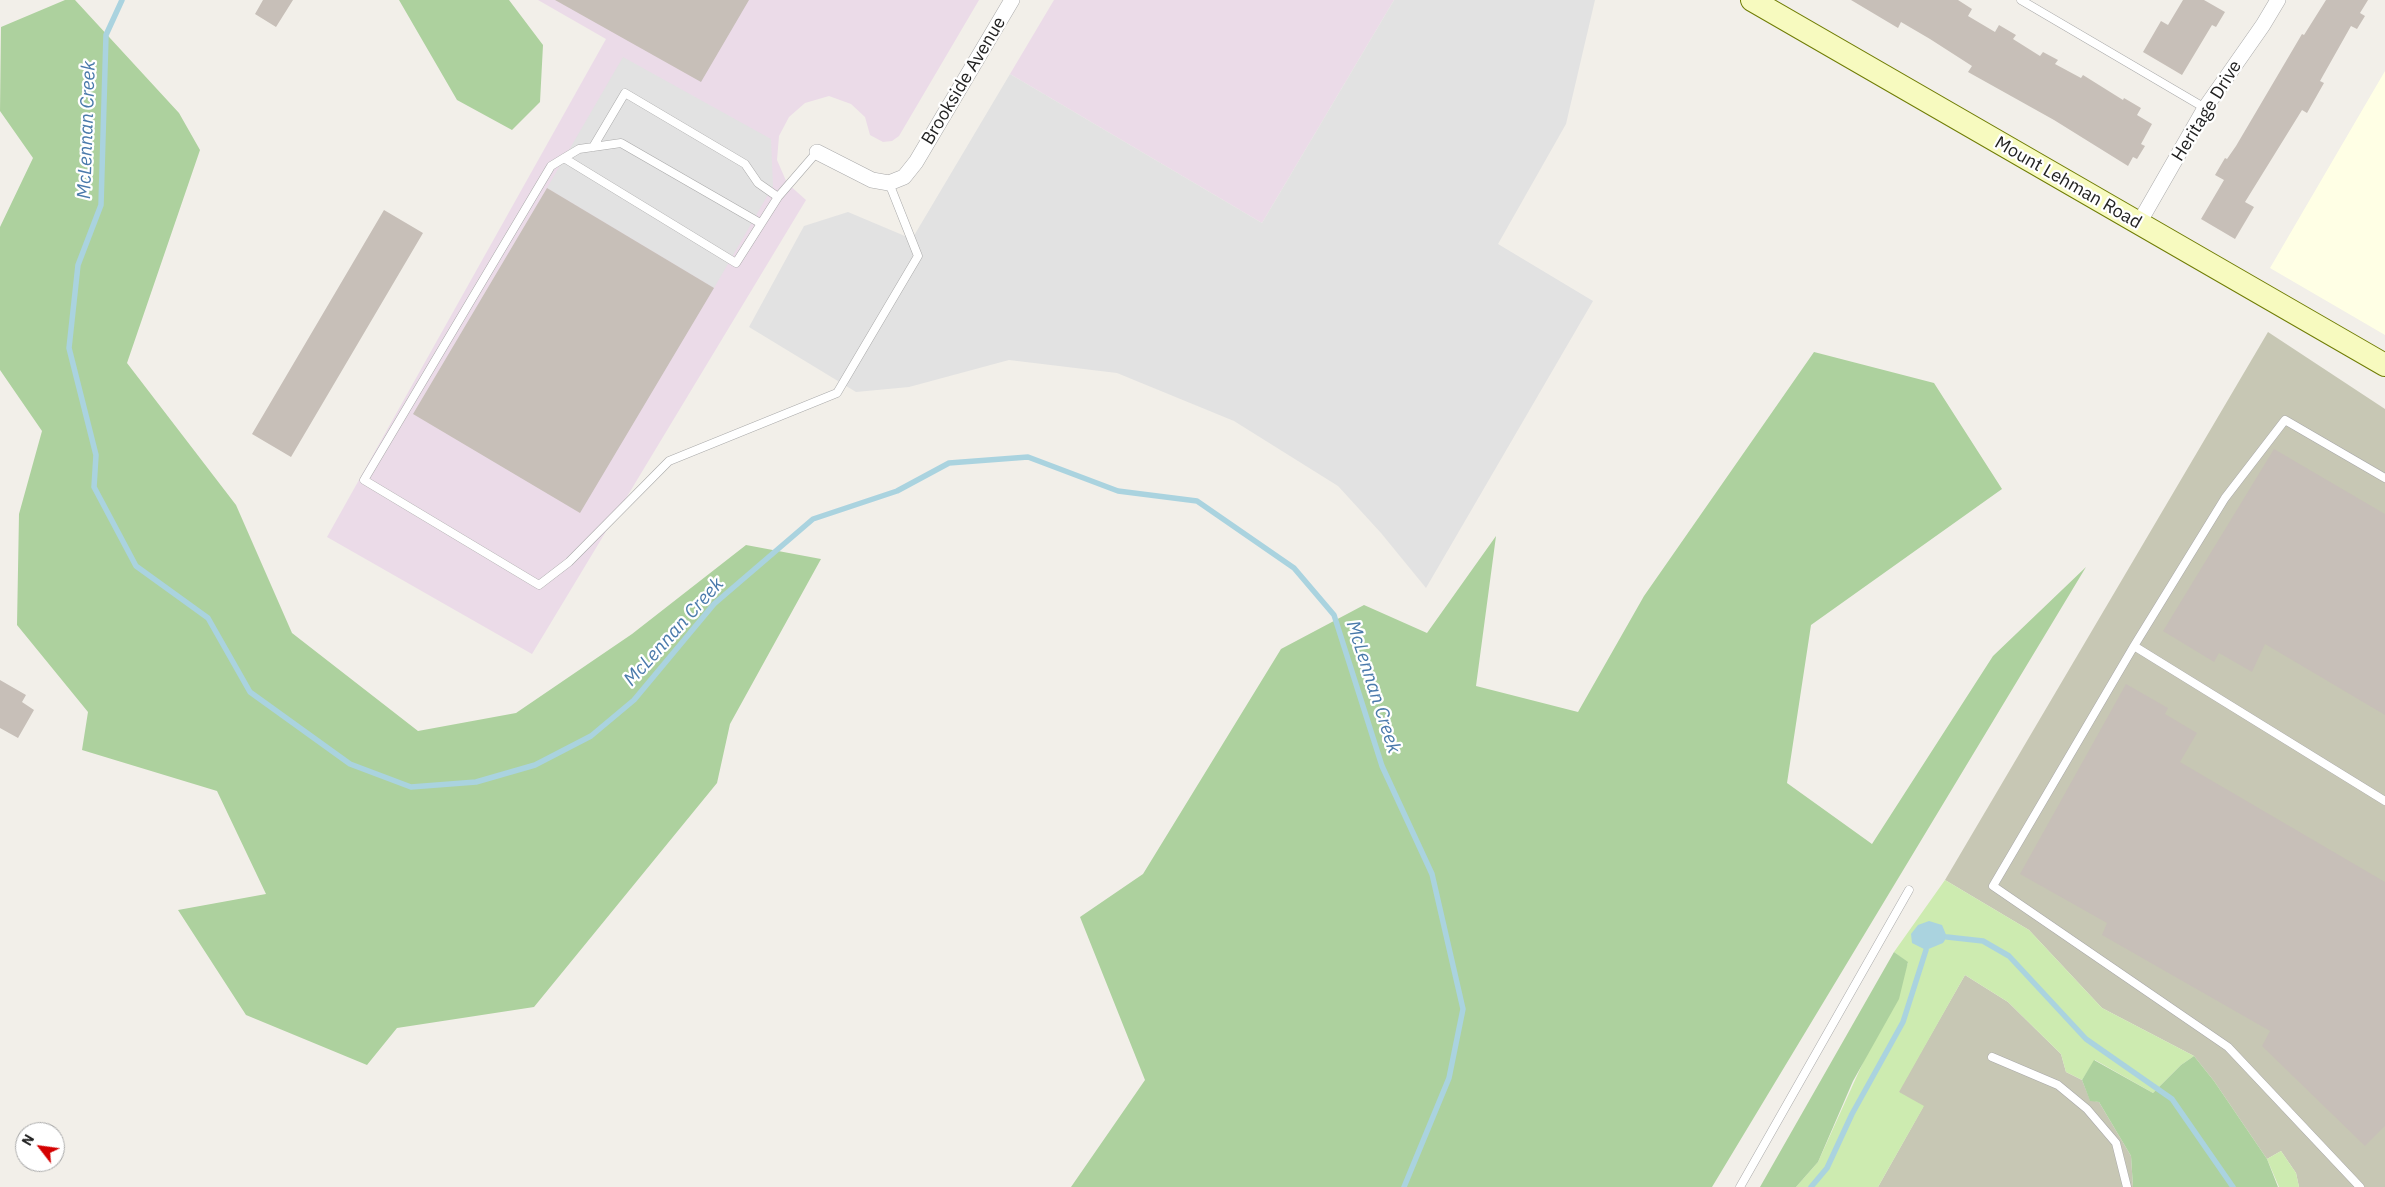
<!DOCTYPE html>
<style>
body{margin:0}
#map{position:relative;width:2385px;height:1187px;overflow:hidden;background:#f2efe9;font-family:"IBM Plex Sans",sans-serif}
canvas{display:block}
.north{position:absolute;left:15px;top:1122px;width:50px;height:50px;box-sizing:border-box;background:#fff;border:1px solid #a7a7a7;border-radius:50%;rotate:300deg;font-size:14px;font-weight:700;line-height:20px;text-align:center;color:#222}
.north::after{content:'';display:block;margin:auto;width:18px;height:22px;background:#d40000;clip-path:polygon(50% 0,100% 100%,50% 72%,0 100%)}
</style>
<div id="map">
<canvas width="2385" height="1187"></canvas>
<div class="north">N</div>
</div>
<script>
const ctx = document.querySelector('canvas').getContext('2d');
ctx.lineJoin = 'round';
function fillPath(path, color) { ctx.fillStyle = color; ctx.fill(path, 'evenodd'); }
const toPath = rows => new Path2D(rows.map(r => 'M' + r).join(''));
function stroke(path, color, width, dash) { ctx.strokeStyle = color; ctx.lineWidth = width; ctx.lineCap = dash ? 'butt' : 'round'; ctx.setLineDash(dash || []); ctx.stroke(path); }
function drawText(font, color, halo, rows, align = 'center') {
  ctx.font = font + ' "IBM Plex Sans",sans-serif'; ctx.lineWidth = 4.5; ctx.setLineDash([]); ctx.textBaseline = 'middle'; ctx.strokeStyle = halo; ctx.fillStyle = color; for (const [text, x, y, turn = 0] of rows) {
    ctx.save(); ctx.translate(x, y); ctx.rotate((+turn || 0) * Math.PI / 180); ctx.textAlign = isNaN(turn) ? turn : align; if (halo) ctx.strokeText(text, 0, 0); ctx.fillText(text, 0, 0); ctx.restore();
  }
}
const industrial = toPath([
 [538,0,979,0,899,136,892,141,883,142,870,135,865,117,851,104,829,96,805,103,789,117,779,136,777,160,787,183,806,200,532,654,327,537,606,39],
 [1054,0,1394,0,1262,223,1010,74]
]);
const education = toPath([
 [2385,71,2385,335,2270,268]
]);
const construction = toPath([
 [2268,332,2385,409,2385,1187,2299,1187,2296,1173,2281,1151,2267,1159,2214,1081,2194,1056,2102,1008,2029,930,1945,880],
 [1965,975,2008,1002,2061,1054,2066,1072,2082,1080,2090,1100,2099,1102,2131,1156,2133,1187,1878,1187,1923,1107,1898,1092]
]);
const grass = toPath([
 [1945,880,2029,930,2102,1008,2194,1056,2181,1065,2153,1093,2095,1060,2082,1080,2066,1072,2061,1054,2008,1002,1965,975,1899,1092,1924,1106,1878,1187,1796,1187,1818,1162,1908,963,1894,952],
 [2281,1151,2296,1173,2299,1187,2279,1187,2267,1159]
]);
const forest = toPath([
 [65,0,75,0,179,113,200,150,127,363,236,505,292,633,418,731,516,713,632,634,746,545,821,559,730,724,717,783,534,1007,397,1028,367,1065,246,1015,178,910,266,894,217,791,82,750,88,712,17,625,19,514,42,431,0,370,0,227,33,158,0,111,1,27],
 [399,0,509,0,543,45,540,102,512,130,457,100],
 [1814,352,1934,383,2002,489,1811,625,1787,783,1872,844,1993,656,2086,567,1712,1187,1071,1187,1145,1080,1080,917,1143,874,1281,649,1364,605,1427,633,1496,536,1476,686,1578,712,1644,596],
 [1894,952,1908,962,1899,999,1853,1081,1818,1162,1796,1187,1760,1187],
 [2194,1056,2214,1081,2267,1159,2278,1187,2133,1187,2131,1156,2099,1102,2090,1101,2082,1080,2094,1060,2153,1093,2181,1065]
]);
const parking = toPath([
 [1394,0,1595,0,1566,124,1498,244,1593,301,1426,588,1381,533,1338,486,1234,421,1117,373,1009,360,909,387,856,392,749,327,804,226,848,212,912,239,1010,74,1262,223],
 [623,57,771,139,773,186,714,288,547,188]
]);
const water = toPath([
 [1929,921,1942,925,1947,937,1943,943,1926,950,1912,943,1911,934,1918,925]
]);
const stream = toPath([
 [122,0,106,35,101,205,78,265,69,348,96,455,94,487,136,566,208,618,250,692,350,764,411,787,476,782,535,765,591,736,634,700,714,604,813,519,897,491,949,463,1028,457,1118,491,1197,501,1294,568,1334,615,1382,766,1432,874,1463,1009,1449,1078,1404,1187],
 [1947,937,1983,941,2009,956,2086,1039,2172,1099,2233,1187],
 [1811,1187,1827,1168,1852,1114,1903,1022,1926,950]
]);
const building = toPath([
 [263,0,293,0,276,27,255,14],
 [555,0,749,0,701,82],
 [1851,0,1958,0,1972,9,1968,16,1995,32,1999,25,2016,35,2013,39,2040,56,2043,52,2058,60,2055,64,2081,78,2083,75,2123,100,2124,98,2141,108,2137,115,2152,124,2141,144,2145,146,2137,159,2133,157,2128,166,2054,120,1968,72,1972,66,1930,39,1901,22,1898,28],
 [2183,0,2204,0,2225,12,2216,27,2212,25,2182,75,2143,52,2161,21,2168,25],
 [2326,0,2368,0,2360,13,2365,16,2357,29,2351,26,2320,81,2324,83,2307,113,2302,110,2245,202,2254,207,2235,239,2201,219,2224,180,2215,175,2225,158,2227,159,2236,146,2302,34,2304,35],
 [547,188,714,288,580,513,413,414],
 [384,210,423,233,291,457,252,434],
 [2274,449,2385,514,2385,715,2265,644,2252,672,2219,653,2214,662,2163,631],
 [0,680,26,695,22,702,34,710,18,738,0,728],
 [2126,684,2168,708,2165,714,2197,733,2180,762,2385,882,2385,1126,2365,1146,2262,1046,2270,1031,2102,935,2107,923,2020,874]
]);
const lane = toPath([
 [2021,0,2205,108],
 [593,147,625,93,745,164,758,183,778,197],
 [564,158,736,263,778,197,817,152],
 [760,223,621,143,579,149,564,158,551,166,364,480,539,585,569,562,669,461,837,393,918,256,889,183],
 [2134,646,2385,801],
 [1992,1057,2058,1085,2087,1109,2116,1143,2127,1187],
 [1740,1187,1909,890],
 [2360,1187,2228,1047,1993,886,2134,646,2225,498,2285,420,2385,478]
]);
const street = toPath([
 [817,152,872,180,889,183,904,177,916,162,1012,0],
 [2139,223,2205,108,2263,25,2278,0]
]);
const secondary = toPath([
 [1752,0,2385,365]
]);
const streetNames = [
 ["Brookside Avenue",964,81,-59],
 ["Heritage Drive",2207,111,-58],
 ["Mount Lehman Road",2068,183,30]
];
const waterNames = [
 ["McLennan Creek",87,130,-88],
 ["McLennan Creek",674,632,-48],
 ["McLennan Creek",1373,687,72]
];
fillPath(industrial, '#ebdbe8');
fillPath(education, '#ffffe5');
fillPath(construction, '#c7c7b4');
fillPath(grass, '#cdebb0');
fillPath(forest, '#add19e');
fillPath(parking, '#e2e2e2');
fillPath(water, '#aad3df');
stroke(stream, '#aad3df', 5.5);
fillPath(building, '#c7bfb8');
stroke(lane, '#a9a9a9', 9);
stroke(street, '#a9a9a9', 16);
stroke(secondary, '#707d05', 24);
stroke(lane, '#fff', 8);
stroke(street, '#fff', 15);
stroke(secondary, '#f7fabf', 22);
drawText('18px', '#222', '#fff', streetNames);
drawText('italic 19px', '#4a7aab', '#fff', waterNames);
</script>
